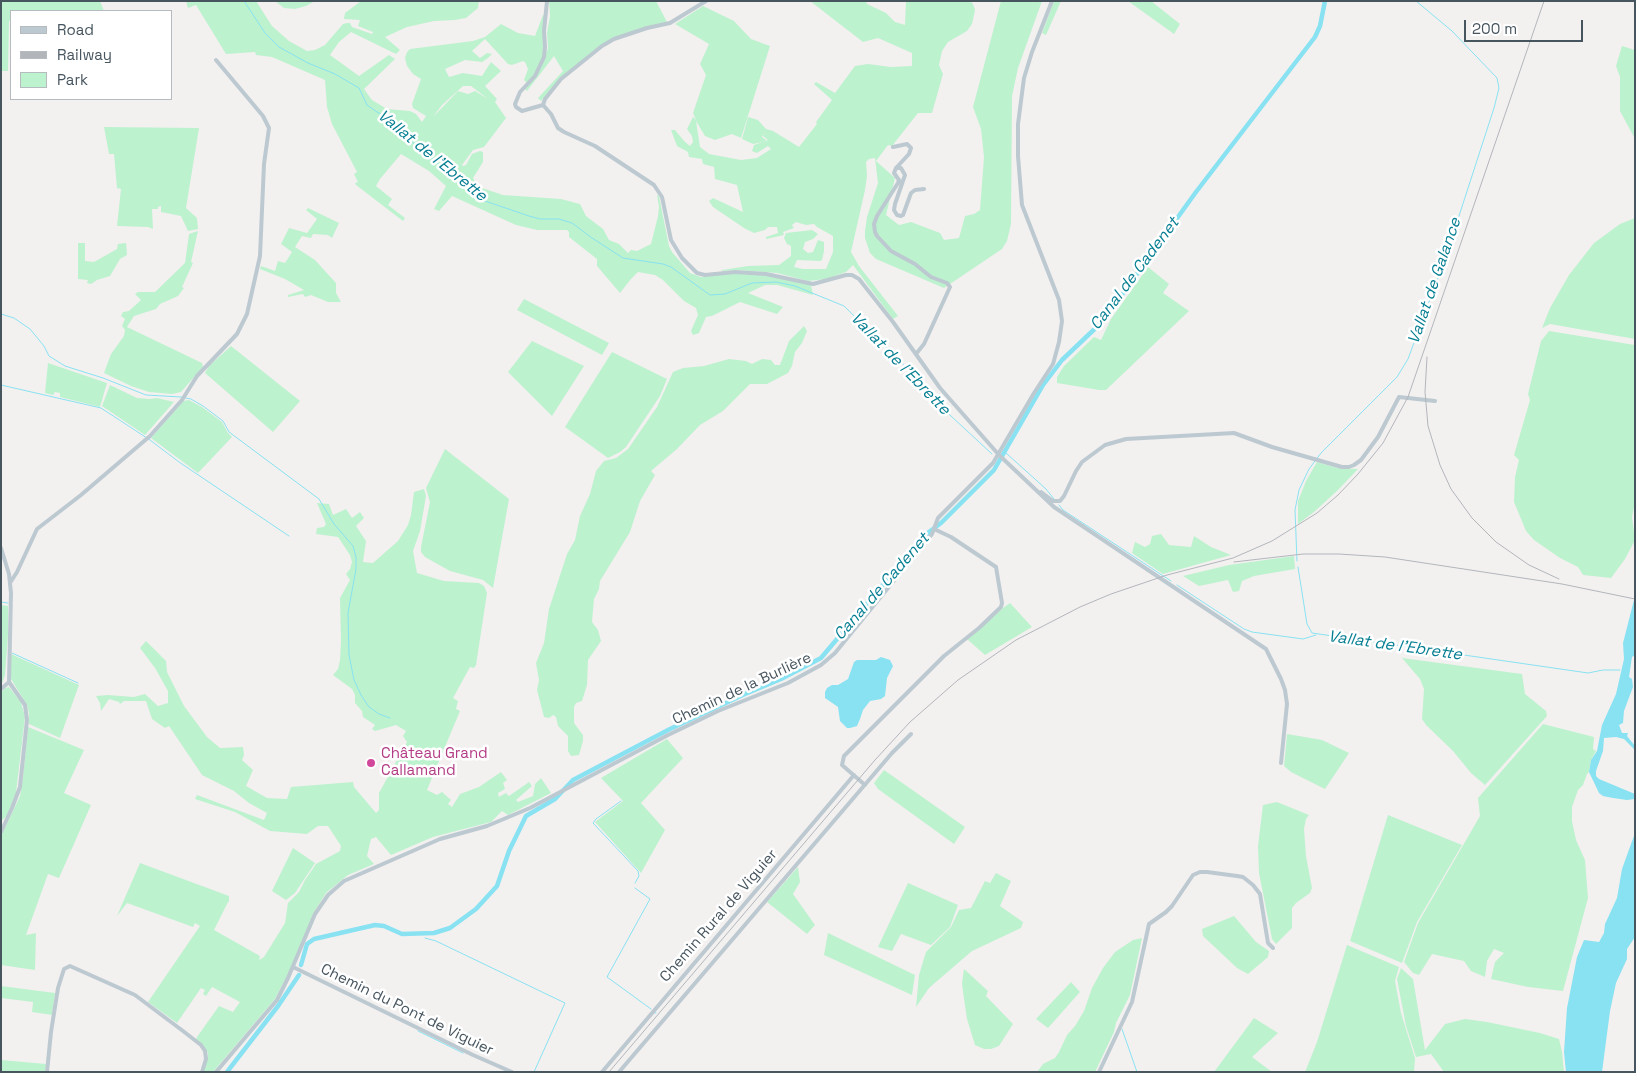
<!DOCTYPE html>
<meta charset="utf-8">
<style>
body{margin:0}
#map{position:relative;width:1636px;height:1073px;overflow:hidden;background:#f3f0f0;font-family:"Space Grotesk",sans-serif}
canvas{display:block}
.frame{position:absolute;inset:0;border:2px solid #47555f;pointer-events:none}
.legend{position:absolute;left:10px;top:10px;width:162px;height:90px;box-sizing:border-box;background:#fff;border:1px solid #b5bbbf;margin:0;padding:6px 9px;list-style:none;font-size:15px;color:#47555f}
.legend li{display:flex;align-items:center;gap:10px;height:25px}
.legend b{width:25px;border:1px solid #b5bbbf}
.scale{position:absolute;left:1464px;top:20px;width:119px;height:22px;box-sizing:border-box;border:2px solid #47555f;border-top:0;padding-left:6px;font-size:15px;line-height:18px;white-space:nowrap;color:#47555f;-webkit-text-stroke:4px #fff;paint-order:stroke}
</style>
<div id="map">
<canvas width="1636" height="1073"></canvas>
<div class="frame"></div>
<ul class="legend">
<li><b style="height:6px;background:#bdc9d0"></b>Road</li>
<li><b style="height:6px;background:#b2b6bb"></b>Railway</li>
<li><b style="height:14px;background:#bdf2ce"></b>Park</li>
</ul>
<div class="scale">200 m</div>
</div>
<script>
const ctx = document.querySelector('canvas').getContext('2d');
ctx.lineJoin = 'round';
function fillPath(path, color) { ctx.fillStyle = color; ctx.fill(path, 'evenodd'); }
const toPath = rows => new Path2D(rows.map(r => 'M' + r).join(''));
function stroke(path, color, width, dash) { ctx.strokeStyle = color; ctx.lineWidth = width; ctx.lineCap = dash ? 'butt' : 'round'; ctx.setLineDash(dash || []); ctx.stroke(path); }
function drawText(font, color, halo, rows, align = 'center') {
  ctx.font = font + ' "Space Grotesk",sans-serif'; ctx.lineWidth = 5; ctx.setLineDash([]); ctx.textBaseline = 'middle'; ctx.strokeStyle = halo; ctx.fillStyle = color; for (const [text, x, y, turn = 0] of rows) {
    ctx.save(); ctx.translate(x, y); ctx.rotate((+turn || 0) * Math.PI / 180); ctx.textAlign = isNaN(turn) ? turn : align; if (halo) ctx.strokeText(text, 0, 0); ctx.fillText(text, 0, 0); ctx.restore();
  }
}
const green = toPath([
 [1,1,100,1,104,11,11,11,11,20,9,21,8,71,1,71],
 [186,1,256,1,272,26,289,41,307,51,315,50,325,45,343,24,347,23,350,23,352,27,372,34,373,32,358,26,360,20,344,19,345,13,361,1,479,1,478,8,466,18,455,20,434,21,407,27,385,37,400,50,396,54,351,32,339,42,330,55,359,76,389,55,395,59,364,89,372,100,387,109,410,111,416,114,422,122,426,116,413,108,412,104,421,79,413,74,407,66,405,58,407,52,410,49,473,41,485,37,501,24,518,33,535,36,543,15,545,16,545,52,534,76,527,83,524,80,528,69,525,62,523,61,512,65,508,64,485,39,472,51,480,58,487,53,492,54,488,58,482,62,465,60,445,69,449,77,463,73,482,76,491,62,501,71,485,86,497,99,495,102,506,118,484,147,473,150,462,165,454,157,463,166,466,165,472,154,480,151,483,152,483,162,473,178,476,184,482,188,503,195,561,199,580,204,586,216,603,229,609,240,619,244,628,253,631,250,637,251,651,244,658,216,659,207,657,195,659,196,669,246,672,252,690,273,701,277,728,273,774,276,811,285,813,295,777,285,765,285,748,293,783,307,777,314,740,302,712,316,706,317,699,333,693,335,691,331,698,315,696,308,684,301,663,280,655,275,638,272,631,279,620,293,597,266,597,259,569,237,569,232,567,230,537,230,516,225,452,196,439,211,434,209,446,186,429,171,401,154,380,179,376,186,392,199,388,205,405,218,403,221,356,185,355,183,358,182,354,174,357,172,332,124,327,107,325,80,272,57,256,55,255,52,226,54,196,5,188,8],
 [463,86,471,86,488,99,475,91,468,94,458,91,433,117,442,105],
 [275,1,315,1,306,6,295,9,284,8],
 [549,1,656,1,667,22,639,29,611,40,561,78,541,101,538,98,563,71,554,56,527,91,525,89,540,69,548,48,547,33,550,16],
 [810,1,866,1,867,4,886,13,895,22,905,25,906,1,970,1,973,4,975,10,972,24,967,31,948,42,942,51,939,65,943,74,932,113,918,113,892,146,888,145,876,161,895,178,886,215,899,225,911,222,940,233,944,240,959,238,965,216,974,214,980,210,984,157,981,129,973,107,1001,1,1042,1,1018,68,1012,96,1011,224,1007,241,1002,249,944,288,876,259,870,253,865,238,865,231,867,217,878,183,875,158,869,159,866,162,867,176,865,190,851,252,859,266,898,316,893,319,853,265,846,272,826,279,808,281,777,273,737,270,721,271,722,270,748,266,779,265,791,256,791,246,787,244,784,238,786,233,812,230,818,234,813,239,805,242,803,249,808,253,813,252,818,240,824,242,824,251,822,260,820,261,797,260,794,267,803,269,826,269,833,252,833,236,817,227,814,224,806,225,796,222,792,225,794,228,783,232,784,235,766,239,766,237,778,233,777,227,768,227,765,230,754,233,744,228,713,207,709,201,713,198,743,212,737,185,715,179,714,167,703,164,702,159,689,157,688,152,677,146,671,130,675,130,685,142,690,146,693,142,692,136,687,129,693,117,696,120,693,113,706,75,700,64,709,44,675,24,703,6,734,21,751,39,770,46,741,138,732,134,715,140,705,136,696,121,700,147,709,154,741,160,757,158,771,149,768,146,757,153,752,151,754,145,768,140,763,136,765,131,762,137,767,141,753,144,742,139,748,117,758,120,766,129,773,131,799,147,817,124,816,122,832,100,814,84,816,82,835,93,855,66,868,64,891,67,912,66,912,53,878,38,863,42],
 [1054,1,1061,1,1046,35,1042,33],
 [1128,1,1151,1,1180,24,1174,34],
 [1622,46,1635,50,1635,139,1620,111,1620,77,1616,66],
 [104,127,199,128,186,208,197,218,198,229,188,231,181,216,161,212,161,206,158,207,158,209,152,209,153,229,148,227,117,226,121,189,117,188,114,154,109,154],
 [308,208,339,223,332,238,328,235,313,234,311,238,302,236,295,247,315,260,336,283,336,293,341,302,328,302,311,295,305,297,303,294,288,297,288,295,304,290,285,279,260,269,261,266,275,271,278,261,285,263,292,252,281,244,289,228,307,233,317,219,306,210],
 [1635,218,1635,339,1550,324,1542,328,1550,308,1569,275,1594,243,1620,224],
 [198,231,191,262,193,263,182,287,184,288,178,296,160,304,156,309,134,316,127,327,202,363,203,367,181,392,172,394,149,392,131,386,104,373,111,354,124,336,125,330,122,326,125,319,121,316,123,312,129,311,141,300,135,294,138,292,155,292,185,263,189,234],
 [85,243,85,261,94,262,117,249,118,244,126,243,127,255,120,259,110,276,97,280,91,284,87,283,88,280,78,279,78,243],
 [1148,267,1169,284,1163,293,1189,311,1106,390,1099,390,1057,383,1057,377,1064,366,1094,337,1101,340,1111,319],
 [524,299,609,343,602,355,517,310],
 [804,326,807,331,802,343,795,352,792,366,788,373,767,384,750,384,723,411,700,425,677,449,651,471,655,475,640,501,630,532,600,581,599,589,594,599,592,622,598,630,601,641,588,660,587,685,582,701,576,703,574,707,574,723,583,735,583,741,579,755,571,756,568,751,568,736,558,726,556,717,553,715,549,718,544,717,537,690,539,680,536,663,544,643,549,609,567,554,575,540,580,516,590,494,596,471,604,461,616,458,628,449,657,407,673,372,683,368,704,366,729,359,746,361,752,364,762,359,771,360,775,365,780,365,789,341],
 [1549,331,1635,345,1635,502,1632,517,1635,540,1625,559,1611,578,1583,575,1578,567,1560,558,1534,540,1526,531,1514,502,1515,477,1519,460,1514,455,1530,400,1528,394,1541,341],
 [532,341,584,366,552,416,508,372],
 [231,346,300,401,273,432,205,373,209,366],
 [612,352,667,379,660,396,626,447,620,452,608,458,565,427],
 [48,363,107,383,100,407,60,397,60,393,55,392,53,395,45,393],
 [110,385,137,398,150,399,157,398,174,402,145,435,102,406],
 [189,400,202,407,222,422,228,433,232,437,198,473,151,438,183,401],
 [445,449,509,499,493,588,483,580,450,571,425,557,421,552,421,547,430,502,426,488],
 [1317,462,1338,468,1358,469,1338,490,1314,512,1298,524,1298,501,1306,481],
 [424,489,426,496,420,531,413,551,417,573,444,581,479,583,484,586,487,593,476,665,474,668,470,667,453,698,458,701,456,709,460,711,427,790,437,795,442,792,451,800,448,804,452,807,460,794,479,787,501,772,507,780,503,783,505,789,498,793,499,797,506,793,509,796,529,782,532,786,516,800,518,802,533,796,535,784,541,778,551,793,508,815,502,811,491,822,433,837,391,855,376,837,371,839,367,856,374,864,348,875,326,893,314,912,291,968,275,999,213,1072,204,1072,208,1053,203,1045,196,1040,197,1037,219,1006,233,1012,240,1002,212,987,206,996,203,994,205,990,201,988,177,1023,148,1002,200,926,195,923,193,927,127,903,117,916,140,863,229,896,229,902,228,902,214,930,260,956,259,960,264,957,285,923,288,903,299,892,305,880,316,864,340,851,341,846,328,826,318,826,307,834,270,831,235,812,195,799,197,795,264,820,267,813,249,803,234,791,202,775,169,726,165,728,152,719,146,701,124,701,120,704,119,702,109,699,101,711,100,703,96,696,108,695,134,697,145,694,158,706,168,703,168,691,155,668,140,648,146,641,166,661,167,672,184,706,207,737,220,748,243,747,244,755,242,760,253,770,246,786,267,798,287,799,291,787,353,782,354,787,376,813,379,810,379,793,407,742,403,736,406,731,396,725,375,731,372,729,375,725,363,717,362,711,355,703,355,695,352,689,333,675,338,669,340,660,341,641,340,598,350,580,346,574,350,569,352,562,350,555,338,537,316,534,317,528,324,527,326,524,317,503,329,504,333,515,346,509,352,518,360,512,364,518,356,526,366,541,363,562,373,563,398,541,408,525,411,515,414,492],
 [1161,534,1169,545,1191,547,1194,536,1211,547,1231,555,1163,574,1132,553,1135,542,1145,547,1150,544,1152,536],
 [1294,556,1295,569,1254,576,1242,581,1239,591,1233,592,1228,580,1199,586,1183,576,1229,565],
 [1010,603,1032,627,985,655,967,639,1003,608],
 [1,605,8,606,8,635,5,675,1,686],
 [11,654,79,685,60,738,29,724,29,714,27,705,11,679,9,670],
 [1402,658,1522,674,1525,694,1546,711,1547,716,1485,785,1471,773,1453,751,1426,725,1422,719,1424,689,1420,679],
 [9,687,21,702,25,717,16,793,7,816,1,821,1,692,5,688],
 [1543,724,1594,737,1593,749,1596,751,1591,760,1589,772,1587,774,1583,785,1578,790,1572,807,1572,821,1576,840,1585,860,1588,898,1563,991,1528,987,1491,979,1495,962,1504,953,1494,949,1487,961,1485,977,1471,971,1464,961,1432,954,1419,975,1413,973,1404,962,1418,923,1480,816,1478,798],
 [28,727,84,750,64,793,91,805,59,878,48,874,26,935,36,933,35,970,1,965,1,836,20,796,23,778],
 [1287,734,1322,740,1349,753,1325,789,1291,772,1284,766],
 [667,739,683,758,641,803,665,830,641,873,595,822,623,801,601,778],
 [884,770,965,827,954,844,878,789,874,783],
 [1277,802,1309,815,1306,819,1304,829,1306,856,1312,888,1310,893,1296,903,1292,908,1292,928,1276,944,1272,939,1259,873,1258,846,1263,805],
 [1388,815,1462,845,1417,922,1402,963,1350,941],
 [293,848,315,863,295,893,286,900,272,891],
 [798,867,800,882,793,894,815,925,807,934,767,902],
 [996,873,1011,881,1000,906,1023,922,1021,928,972,951,929,988,916,1007,919,975,926,952,951,927,959,910,971,908,985,881,990,883],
 [908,883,958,905,950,927,931,945,901,934,892,951,878,947],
 [1234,916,1256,942,1269,951,1268,957,1248,974,1237,968,1203,936,1202,929],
 [828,933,915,975,912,995,824,955],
 [1142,938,1130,995,1116,1023,1114,1032,1095,1072,1037,1072,1043,1064,1055,1058,1059,1052,1067,1035,1075,1026,1084,1011,1092,988,1103,968,1115,952,1133,940],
 [1347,945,1399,967,1395,981,1401,1013,1415,1058,1414,1072,1305,1072,1317,1042],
 [1401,968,1413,979,1425,1050,1445,1024,1465,1019,1487,1022,1540,1033,1559,1039,1562,1052,1564,1072,1444,1072,1431,1054,1416,1057,1406,1026,1397,979],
 [964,969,988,991,986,996,1013,1024,999,1046,991,1049,984,1049,975,1045,967,1019,963,992,962,983],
 [1071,982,1080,992,1048,1028,1036,1019],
 [1,986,55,993,52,1015,32,1012,33,1002,1,998],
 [1254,1018,1278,1033,1252,1057,1272,1072,1214,1072],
 [1,1060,46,1064,45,1072,1,1072]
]);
const water = toPath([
 [1635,596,1635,655,1632,657,1629,677,1632,679,1633,687,1624,711,1623,723,1619,725,1622,733,1628,733,1627,736,1635,746,1635,750,1624,739,1616,737,1604,738,1603,751,1596,771,1596,776,1599,779,1635,794,1635,799,1627,800,1613,798,1603,796,1599,793,1589,772,1591,760,1597,751,1602,725,1616,694,1624,659,1623,643],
 [881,657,890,660,893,666,887,678,885,696,881,699,870,701,863,710,860,719,857,726,850,728,847,728,840,721,838,707,825,698,825,692,827,688,832,685,838,685,848,679,854,662,857,660,876,660],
 [1635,833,1635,937,1627,949,1627,959,1616,983,1610,1011,1602,1072,1566,1072,1564,1052,1567,1008,1577,957,1584,940,1599,942,1604,933,1605,924,1617,898,1622,869]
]);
const stream = toPath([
 [244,1,265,33,279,47,308,63,335,74,359,88,367,105,377,112,391,119,413,143,482,200,529,216,540,219,559,219,572,223,592,238,623,258,663,264,671,267,710,295,725,294,752,283,776,282,795,286,844,306,922,383,938,404,992,454],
 [1,314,14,318,30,329,44,346,49,356,65,366,103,378,146,395,181,397,191,399,203,406,223,421,229,432,319,499,334,524,353,546,356,557,356,569,348,613,349,655,354,680,361,695,369,707,379,714,390,718],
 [1,385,101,408,150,440,179,462,289,536],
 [1006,453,1046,489,1054,499],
 [1059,505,1063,510,1171,581],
 [1297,561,1295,510,1299,490,1309,469,1321,453,1397,377,1408,359,1446,256,1494,108,1499,88,1497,78,1452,31,1416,1],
 [1298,567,1307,624,1312,633,1588,673,1603,670,1620,670],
 [1177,585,1244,629,1252,632,1303,639,1316,635],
 [1,602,8,603],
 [12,653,78,683],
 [621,801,596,819,593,823,638,871,639,876,635,883],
 [635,888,650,899,607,977,651,1009],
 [425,938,436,941,565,1003,534,1072],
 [655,1013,656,1013],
 [1122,1029,1137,1072],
 [418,1031,463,1053]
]);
const canal = toPath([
 [301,965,307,944,314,939,375,925,384,926,402,934,434,933,450,928,476,909,497,886,509,851,526,816,555,799,573,780,670,729,745,694,781,679,821,658,925,535,941,523,994,470,1043,385,1062,360,1103,321,1196,192,1315,37,1320,26,1325,1],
 [227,1072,278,1006,299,975]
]);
const street = toPath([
 [543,105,551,114,558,128,564,132,595,146,654,185,662,197,671,240,682,258,697,273,705,275,735,272,766,274,813,284,846,275,852,275,859,279,893,322,940,388,999,455,1054,507,1266,649,1281,679,1285,690,1287,704,1281,763],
 [543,105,545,99,561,79,602,46,614,39,647,28,670,23,706,1],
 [543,105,522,111,516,107,515,104,520,92,535,76,544,57,545,47,544,31,547,1],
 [893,147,907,144,911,148,909,154,896,168],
 [916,354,924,344,950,287,947,283,931,277,915,264,891,251,877,236,875,232,874,224,877,216,898,183,899,180,894,173,896,168,901,168,905,175,895,204,894,210,897,215,901,216,903,215,911,193,915,190,924,189],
 [1041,492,1053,501,1060,501,1064,496,1076,471,1082,462,1105,445,1126,439,1234,433,1272,447,1342,467,1349,467,1354,465,1361,460,1378,437,1399,397,1435,401],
 [1,548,9,574,11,593,9,682],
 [10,583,17,572,37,529,81,495,150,436,182,400,197,376,237,334,247,314,260,256,264,164,269,128,263,116,216,60],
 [1,689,9,682],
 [865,785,842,765,844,756,944,656,979,628,1001,607,1002,603,996,567,951,537,934,529],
 [1,832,12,808,20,787,27,720,25,705,9,682],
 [293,967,473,1055,512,1072],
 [47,1072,51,1032,58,988,64,969,70,966,135,995,183,1031,201,1045,205,1051,206,1059,202,1072],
 [216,1072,277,1000,288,978,315,914,328,895,344,881,440,839,487,826,530,808,668,735,718,711,788,683,821,665,835,653,932,534,938,518,993,463,1034,393,1053,364,1059,342,1062,321,1059,300,1022,205,1018,156,1018,124,1024,78,1032,52,1052,1],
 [602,1072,854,775],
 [619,1072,839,815,892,753,911,734],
 [1099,1072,1132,1002,1149,924,1166,912,1172,906,1193,875,1200,872,1207,872,1237,876,1243,877,1253,885,1260,894,1268,943,1273,948]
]);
const rail = toPath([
 [1427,357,1425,392,1428,426,1440,465,1451,489,1472,518,1496,542,1529,565,1559,579],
 [1234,562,1303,554,1339,554,1385,557,1562,584,1635,599],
 [609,1072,875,760,910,722,958,680,1016,640,1080,607,1111,594,1167,575,1233,558,1272,541,1317,513,1338,495,1358,474,1383,443,1408,397,1544,1]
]);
const markers = [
 [371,763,5,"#d1479c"]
];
const streetNames = [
 ["Chemin de la Burlière",742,689,-25],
 ["Chemin Rural de Viguier",719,916,-49],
 ["Chemin du Pont de Viguier",407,1010,26]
];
const hotelNames = [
 ["Château Grand",381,754],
 ["Callamand",381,771]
];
const waterNames = [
 ["Vallat de l'Ebrette",432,156,39],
 ["Canal de Cadenet",1135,274,-53],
 ["Vallat de Galance",1435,281,-71],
 ["Vallat de l'Ebrette",900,364,46],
 ["Canal de Cadenet",882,587,-49],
 ["Vallat de l'Ebrette",1395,646,8]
];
fillPath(green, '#bdf2ce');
fillPath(water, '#88e2f1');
stroke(stream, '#88e2f1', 1);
stroke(canal, '#88e2f1', 4.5);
stroke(street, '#bdc9d0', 4);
stroke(rail, '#b2b6bb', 1);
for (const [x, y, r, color] of markers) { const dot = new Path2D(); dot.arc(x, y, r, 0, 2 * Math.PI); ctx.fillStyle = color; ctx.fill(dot); stroke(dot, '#fff', 2); }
drawText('15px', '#47555f', '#fff', streetNames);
drawText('15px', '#b23c85', '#fff', hotelNames, 'left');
drawText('italic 16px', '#077f93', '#fff', waterNames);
</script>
